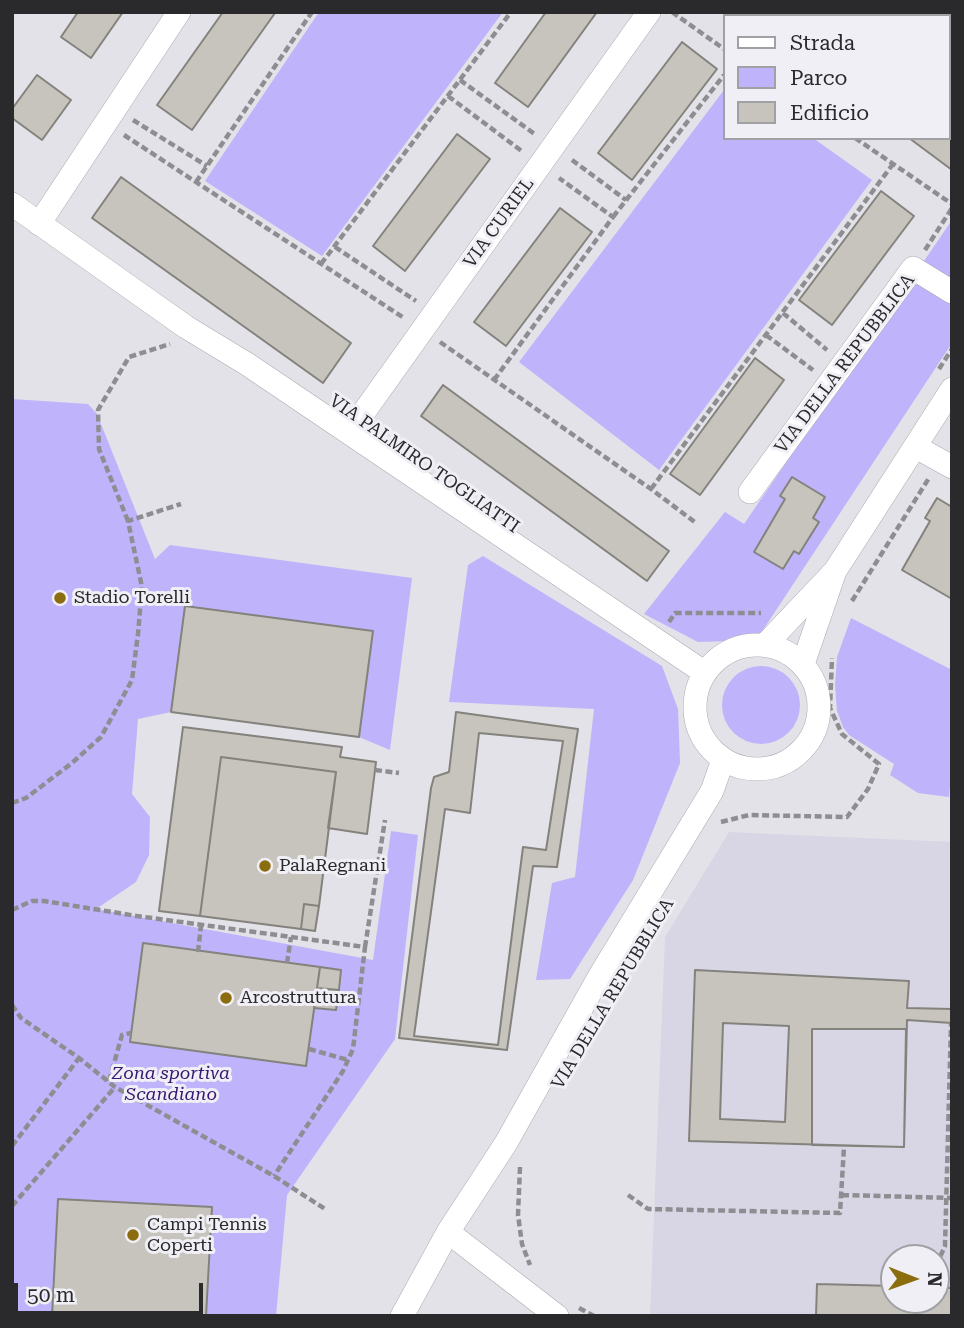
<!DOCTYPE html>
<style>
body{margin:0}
#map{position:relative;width:964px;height:1328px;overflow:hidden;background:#e2e2e8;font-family:"Roboto Serif",serif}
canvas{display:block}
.frame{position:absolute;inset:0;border:14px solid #2a2a2c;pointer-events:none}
.legend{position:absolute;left:723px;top:14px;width:228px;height:126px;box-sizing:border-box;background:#f0eff5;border:2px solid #a1a0a5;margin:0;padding:9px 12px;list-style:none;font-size:21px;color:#2a2a2c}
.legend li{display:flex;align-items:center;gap:14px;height:35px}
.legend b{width:35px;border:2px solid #a1a0a5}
.north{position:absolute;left:880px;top:1244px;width:70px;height:70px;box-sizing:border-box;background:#f0eff5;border:2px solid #a1a0a5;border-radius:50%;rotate:91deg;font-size:19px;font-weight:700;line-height:28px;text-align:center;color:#2a2a2c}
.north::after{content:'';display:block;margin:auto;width:24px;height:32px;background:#8b6d0f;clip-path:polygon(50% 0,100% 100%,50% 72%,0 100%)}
.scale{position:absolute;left:14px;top:1283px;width:189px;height:32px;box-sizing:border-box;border:4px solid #2a2a2c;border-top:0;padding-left:9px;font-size:21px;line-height:24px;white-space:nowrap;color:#2a2a2c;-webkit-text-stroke:5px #f0eff5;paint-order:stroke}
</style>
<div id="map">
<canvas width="964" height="1328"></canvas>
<div class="frame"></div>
<ul class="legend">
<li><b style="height:9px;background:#fff"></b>Strada</li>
<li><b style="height:19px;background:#bfb3fb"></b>Parco</li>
<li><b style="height:19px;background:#c7c4be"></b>Edificio</li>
</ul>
<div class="north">N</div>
<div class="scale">50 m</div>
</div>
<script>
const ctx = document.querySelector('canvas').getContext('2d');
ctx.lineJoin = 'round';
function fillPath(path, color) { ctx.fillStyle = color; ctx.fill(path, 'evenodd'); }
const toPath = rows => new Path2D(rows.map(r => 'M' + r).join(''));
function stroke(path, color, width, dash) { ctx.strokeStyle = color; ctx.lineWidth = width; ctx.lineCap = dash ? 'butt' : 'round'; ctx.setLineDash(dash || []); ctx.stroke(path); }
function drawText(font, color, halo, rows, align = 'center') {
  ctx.font = font + ' "Roboto Serif",serif'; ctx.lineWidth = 6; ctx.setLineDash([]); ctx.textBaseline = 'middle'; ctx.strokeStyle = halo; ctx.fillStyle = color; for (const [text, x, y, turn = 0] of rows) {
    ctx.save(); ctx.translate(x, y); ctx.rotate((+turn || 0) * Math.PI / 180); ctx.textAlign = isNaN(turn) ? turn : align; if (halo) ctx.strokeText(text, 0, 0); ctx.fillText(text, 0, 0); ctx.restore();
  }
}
const built = toPath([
 [729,832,952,842,952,1316,650,1316,665,937],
 [894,1258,936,1258,936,1300,894,1300]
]);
const green = toPath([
 [319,12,503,12,322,256,205,181],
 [724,90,724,138,813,138,872,180,659,470,519,362],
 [952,220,952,343,761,633,731,641,698,642,644,614,725,512,744,524],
 [12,399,88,404,97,414,155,559,170,545,412,578,390,750,359,737,372,631,185,606,171,712,138,719,132,794,150,817,149,855,136,882,96,909,373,960,391,831,418,835,395,1039,287,1195,276,1316,12,1316],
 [483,556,662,666,678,709,680,763,633,880,570,979,536,980,552,883,575,877,594,709,449,702,468,565],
 [851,618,952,670,952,759,949,797,918,793,890,775,894,764,849,735,843,727,837,711,835,685,837,657],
 '722 705a39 39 0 1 1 78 0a39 39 0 1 1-78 0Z'
]);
const building = toPath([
 [78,12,123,12,91,58,61,37,78,12],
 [223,12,275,13,192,130,157,105,223,12],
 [546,12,597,12,528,107,495,83,546,12],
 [738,12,792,12,797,16,743,16,738,12],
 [682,42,717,69,632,180,598,153,682,42],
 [37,75,71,100,42,140,12,118,12,109,37,75],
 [948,109,952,111,952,170,909,138,948,138,948,109],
 [457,134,490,159,405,271,373,246,457,134],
 [121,177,351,343,323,383,92,218,121,177],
 [881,191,914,216,832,325,799,300,881,191],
 [560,208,592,232,506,346,474,322,560,208],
 [755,358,784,380,700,495,670,474,755,358],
 [443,385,669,551,647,581,421,416,443,385],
 [792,477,825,497,813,518,819,522,799,554,794,551,783,569,754,552,785,499,780,496,792,477],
 [937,498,952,507,952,599,902,570,930,521,925,518,937,498],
 [185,606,373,631,359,737,171,712,185,606],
 [456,712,578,729,557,867,533,866,507,1050,399,1038,431,788,434,777,449,772,456,712],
 [183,727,342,747,340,757,376,762,367,834,328,828,336,772,221,757,200,916,159,911,183,727],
 [479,733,563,741,546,850,523,847,498,1045,414,1036,445,809,470,813,479,733],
 [221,757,336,772,319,906,304,904,301,929,200,916,221,757],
 [304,904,319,906,315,931,301,929,304,904],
 [143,943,320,967,306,1066,130,1042,143,943],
 [320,967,341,970,339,990,317,988,320,967],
 [695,970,909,981,907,1008,952,1009,952,1023,907,1020,904,1147,689,1141,695,970],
 [317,988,339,990,336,1010,314,1008,317,988],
 [723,1023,789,1026,785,1122,720,1119,723,1023],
 [812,1029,906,1029,904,1147,812,1145,812,1029],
 [58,1199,212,1207,206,1316,52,1316,58,1199],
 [817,1284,894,1286,894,1300,936,1300,936,1288,952,1288,952,1316,816,1316,817,1284]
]);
const path = toPath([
 [672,12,724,49],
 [460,80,536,135],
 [448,96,523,152],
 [133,120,207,166],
 [124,135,404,318],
 [855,138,952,204],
 [572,160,626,200],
 [196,182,312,12],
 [613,217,724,75],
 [335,247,416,301],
 [925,250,952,208],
 [321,264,511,12],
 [783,313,827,350],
 [766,335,813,370],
 [440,342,651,489,696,523],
 [939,369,952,349],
 [494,380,613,217,559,178],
 [651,489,893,164],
 [128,521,99,449,98,410,129,357,170,344],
 [852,601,929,478],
 [669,622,675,613,761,613],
 [375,770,399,773],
 [12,803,26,798,72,763,101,737,132,680,138,634,142,587,128,521,181,504],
 [721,822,749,815,847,817,868,789,879,764,842,734,830,708,832,658],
 [12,910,32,901,44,901,137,916,365,947,353,1049,343,1071,274,1176],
 [365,947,385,820],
 [198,952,201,925],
 [287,963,291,937],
 [12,1005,21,1018,79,1058,115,1087,274,1176,325,1209],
 [309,1049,348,1060],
 [109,1081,122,1035,131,1033],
 [12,1146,79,1058],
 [520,1167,518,1215,522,1244,530,1265],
 [628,1195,648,1209,840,1213,844,1147],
 [842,1195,952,1198],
 [12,1206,115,1087],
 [936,1266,945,1246,951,1023],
 [579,1308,594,1316]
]);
const minor = toPath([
 [868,12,873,16],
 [948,72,952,74],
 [12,204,186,327,247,364,705,673],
 [39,224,179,12],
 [349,433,649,12],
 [916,447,952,467],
 [750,492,913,268,952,292],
 [835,571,952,389],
 '695 707a62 62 0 1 1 124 0a62 62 0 1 1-124 0Z',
 [765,645,835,571,803,664],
 [448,1232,557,1316],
 [402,1316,448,1232,506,1143,599,977,712,791,723,760]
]);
const markers = [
 [60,598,7,"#8b6d0f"],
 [265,866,7,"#8b6d0f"],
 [226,998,7,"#8b6d0f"],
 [133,1235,7,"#8b6d0f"]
];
const streetNames = [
 ["VIA CURIEL",499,223,-54],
 ["VIA DELLA REPUBBLICA",845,364,-53],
 ["VIA PALMIRO TOGLIATTI",424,464,35],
 ["VIA DELLA REPUBBLICA",613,994,-59]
];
const poiNames = [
 ["Stadio Torelli",74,598],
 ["PalaRegnani",279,866],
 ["Arcostruttura",240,998],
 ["Campi Tennis",147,1225],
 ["Coperti",147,1246]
];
const parkNames = [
 ["Zona sportiva",171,1074],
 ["Scandiano",171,1095]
];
fillPath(built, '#d8d6e4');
fillPath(green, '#bfb3fb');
fillPath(building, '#c7c4be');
stroke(building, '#84827c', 2);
stroke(minor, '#aaaab0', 24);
stroke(path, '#8e8e92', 4.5, [7, 3.5]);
stroke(minor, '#fff', 23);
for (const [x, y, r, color] of markers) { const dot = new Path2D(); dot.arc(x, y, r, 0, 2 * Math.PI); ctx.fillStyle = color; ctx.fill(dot); stroke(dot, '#f0eff5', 2.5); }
drawText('18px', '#2a2a2c', '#f0eff5', streetNames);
drawText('18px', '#2a2a2c', '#f0eff5', poiNames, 'left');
drawText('italic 18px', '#361771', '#f0eff5', parkNames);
</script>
